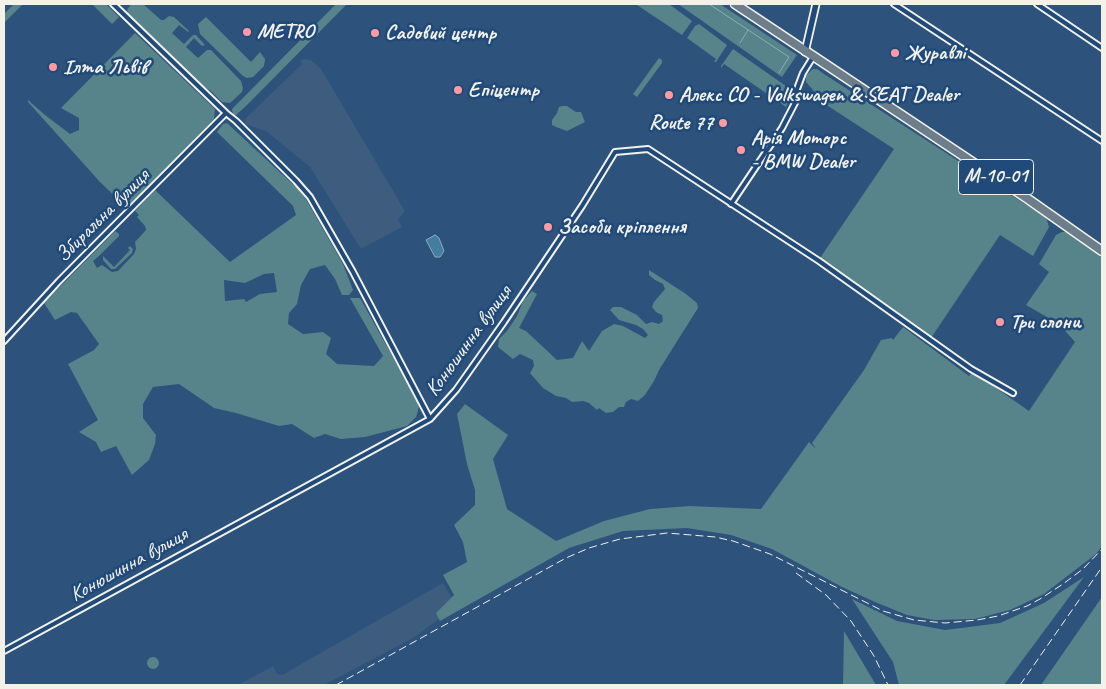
<!DOCTYPE html>
<meta charset="utf-8">
<style>
body{margin:0}
#map{position:relative;width:1106px;height:689px;overflow:hidden;background:#2d527c;font-family:Caveat,sans-serif}
canvas{display:block}
.frame{position:absolute;inset:0;border:5px solid #f4f1e8;pointer-events:none}
</style>
<div id="map">
<canvas width="1106" height="689"></canvas>
<div class="frame"></div>
</div>
<script>
const ctx = document.querySelector('canvas').getContext('2d');
ctx.lineJoin = 'round';
function fillPath(path, color) { ctx.fillStyle = color; ctx.fill(path, 'evenodd'); }
const toPath = rows => new Path2D(rows.map(r => 'M' + r).join(''));
function stroke(path, color, width, dash) { ctx.strokeStyle = color; ctx.lineWidth = width; ctx.lineCap = dash ? 'butt' : 'round'; ctx.setLineDash(dash || []); ctx.stroke(path); }
function drawText(font, color, halo, rows, align = 'center') {
  ctx.font = font + ' Caveat,sans-serif'; ctx.lineWidth = 5; ctx.setLineDash([]); ctx.textBaseline = 'middle'; ctx.strokeStyle = halo; ctx.fillStyle = color; for (const [text, x, y, turn = 0] of rows) {
    ctx.save(); ctx.translate(x, y); ctx.rotate((+turn || 0) * Math.PI / 180); ctx.textAlign = isNaN(turn) ? turn : align; if (halo) ctx.strokeText(text, 0, 0); ctx.fillText(text, 0, 0); ctx.restore();
  }
}
const built = toPath([
 [304,59,311,60,321,69,405,211,398,220,402,227,361,249,310,167,266,131,245,124,246,118,302,64,300,61],
 [443,583,457,606,413,638,324,685,238,685,273,666,277,674,282,675]
]);
const green = toPath([
 [14,4,23,4,4,23,4,14],
 [92,4,106,4,119,17,112,24],
 [131,4,143,4,161,20,164,20,169,16,174,17,189,31,188,32,179,25,172,33,184,44,193,35,196,35,205,45,202,46,194,38,186,47,198,58,207,50,211,50,241,81,243,88,242,92,230,103,222,102,211,91,201,85,128,14,127,10],
 [336,4,347,4,247,105,236,115,233,115,232,109],
 [637,4,669,4,692,21,682,35,637,5],
 [678,4,720,4,797,55,782,77],
 [206,17,251,62,260,52,265,59,264,66,253,77,247,78,243,76,200,34,198,24],
 [699,24,727,45,716,62,714,62,716,59,687,38,695,26],
 [135,33,215,109,214,119,127,208,100,182,28,102,28,100,45,115,70,134,79,130,79,118,61,108],
 [733,49,793,91,786,107,724,64,721,68,721,66],
 [659,58,662,60,662,63,637,97,633,94],
 [813,69,817,69,824,74,1045,217,1047,220,1049,227,1033,256,1000,235,931,338,820,258,894,149,825,104,806,82,806,75],
 [562,106,567,106,576,112,581,112,585,122,567,131,556,127,552,125,552,120,557,113,559,107],
 [227,123,298,189,307,201,343,264,353,290,349,295,342,295,335,279,325,265,310,269,301,285,297,304,289,313,288,324,303,334,323,332,331,338,326,354,337,364,374,366,383,356,350,298,360,298,408,384,419,405,418,411,416,417,407,426,365,437,341,439,325,434,314,438,292,424,279,426,236,413,214,408,179,384,153,387,143,404,143,418,156,435,155,444,149,460,132,475,116,446,101,452,96,442,79,432,98,420,68,364,94,350,99,344,77,313,71,312,55,320,44,303,115,231,119,234,119,236,99,256,93,261,97,268,102,265,112,272,118,271,134,254,136,249,135,242,146,230,145,226,137,217,139,215,135,211,155,190,230,262,296,215,293,206,217,132,223,124],
 [274,273,277,292,260,294,246,302,244,299,225,301,224,280,245,283,264,274],
 [1062,232,1069,232,1102,258,1102,546,1096,554,1044,594,1010,610,975,619,934,620,907,615,875,602,842,587,772,549,731,535,687,528,623,531,569,548,440,621,436,613,454,595,443,575,467,562,463,542,454,525,475,505,475,490,467,464,457,414,465,404,508,435,493,459,507,509,556,541,604,521,650,509,690,506,761,509,809,442,816,449,812,443,864,370,881,340,892,338,893,340,903,327,969,376,973,372,1029,411,1075,342,1059,324,1026,305,1049,272,1039,264,1056,235],
 [130,246,133,249,132,253,115,269,111,269,103,260,103,256,114,267,130,250,128,248],
 [649,270,686,294,697,303,698,308,659,370,654,381,645,395,638,401,631,399,626,402,624,407,619,407,613,412,606,413,599,408,597,410,589,403,583,401,572,402,566,398,556,396,543,388,530,373,534,366,533,360,520,354,513,359,498,347,499,339,507,331,517,316,523,301,532,291,537,294,519,328,526,331,557,360,573,358,582,341,589,351,602,331,614,324,623,326,645,338,648,335,643,329,636,325,619,320,610,310,613,307,621,307,637,315,646,324,652,322,659,324,663,321,662,315,656,312,652,307,654,302,665,289,663,284,655,280,649,275],
 [1084,577,1004,685,899,685,893,662,852,599,897,621,945,630,1000,623,1044,603],
 [1102,597,1102,685,1041,685],
 [844,631,876,685,843,685],
 '147 663a6 6 0 1 1 12 0a6 6 0 1 1-12 0Z'
]);
const water = toPath([
 [435,235,439,238,444,251,440,257,435,257,426,240,435,235]
]);
const stream = toPath([
 [709,4,789,57,779,73],
 [740,43,748,30]
]);
const street = toPath([
 [113,4,226,113,236,121,296,181,310,197,353,272,430,419],
 [894,4,1102,141],
 [1037,4,1102,48],
 [731,204,782,128,796,101,797,89,803,73,813,57],
 [4,341,59,281,226,113],
 [4,651,430,419,456,390,504,322,582,206,615,152,648,149,819,261,971,369,1013,393]
]);
const secondary = toPath([
 [805,52,816,4]
]);
const highway = toPath([
 [735,4,1028,199,1102,251]
]);
const rail = toPath([
 [796,573,826,595,851,621,874,656,888,685],
 [336,685,566,558,589,548,620,539,667,533,715,537,733,541,770,554,883,611,914,620,945,623,977,620,998,616,1027,606,1040,599,1063,584,1083,569,1102,549],
 [1020,685,1102,567]
]);
const markers = [
 [247,32,5,"#ff9aa2"],
 [375,33,5,"#ff9aa2"],
 [895,53,5,"#ff9aa2"],
 [53,67,5,"#ff9aa2"],
 [458,90,5,"#ff9aa2"],
 [669,95,5,"#ff9aa2"],
 [723,123,5,"#ff9aa2"],
 [741,150,5,"#ff9aa2"],
 [548,227,5,"#ff9aa2"],
 [1000,322,5,"#ff9aa2"]
];
const shields = [
 [996,177,75]
];
const shieldNames = [
 ["М-10-01",996,177]
];
const poiNames = [
 ["METRO",257,32],
 ["Садовий центр",385,33],
 ["Журавлі",905,53],
 ["Ілта Львів",63,67],
 ["Епіцентр",468,90],
 ["Алекс CO - Volkswagen & SEAT Dealer",679,95],
 ["Route 77",713,123,"right"],
 ["Арія Моторс",751,138],
 ["- BMW Dealer",751,162],
 ["Засоби кріплення",558,227],
 ["Три слони",1010,322]
];
const streetNames = [
 ["Збиральна вулиця",103,216,-45],
 ["Конюшинна вулиця",469,341,-54],
 ["Конюшинна вулиця",129,565,-29]
];
fillPath(built, '#3d5c7e');
fillPath(green, '#57838b');
fillPath(water, '#457da0');
stroke(water, '#8babbd', 1);
stroke(stream, '#8babbd', 1);
stroke(street, '#f4f1e8', 8);
stroke(secondary, '#f4f1e8', 9);
stroke(highway, '#f4f1e8', 11);
stroke(street, '#1f4a7a', 4);
stroke(secondary, '#1f4a7a', 5.5);
stroke(highway, '#6c7d8c', 8);
stroke(rail, '#f4f1e8', 1, [8, 4]);
for (const [x, y, r, color] of markers) { const dot = new Path2D(); dot.arc(x, y, r, 0, 2 * Math.PI); ctx.fillStyle = color; ctx.fill(dot); stroke(dot, '#1f4a7a', 2); }
for (const [x, y, w] of shields) { const box = new Path2D(); box.roundRect(x - w / 2, y - 17.5, w, 35, 4); ctx.fillStyle = '#1f4a7a'; ctx.fill(box); stroke(box, '#f4f1e8', 1); }
drawText('bold 20px', '#f4f1e8', null, shieldNames);
drawText('bold 21px', '#f4f1e8', '#1f4a7a', poiNames, 'left');
drawText('21px', '#f4f1e8', '#1f4a7a', streetNames);
</script>
